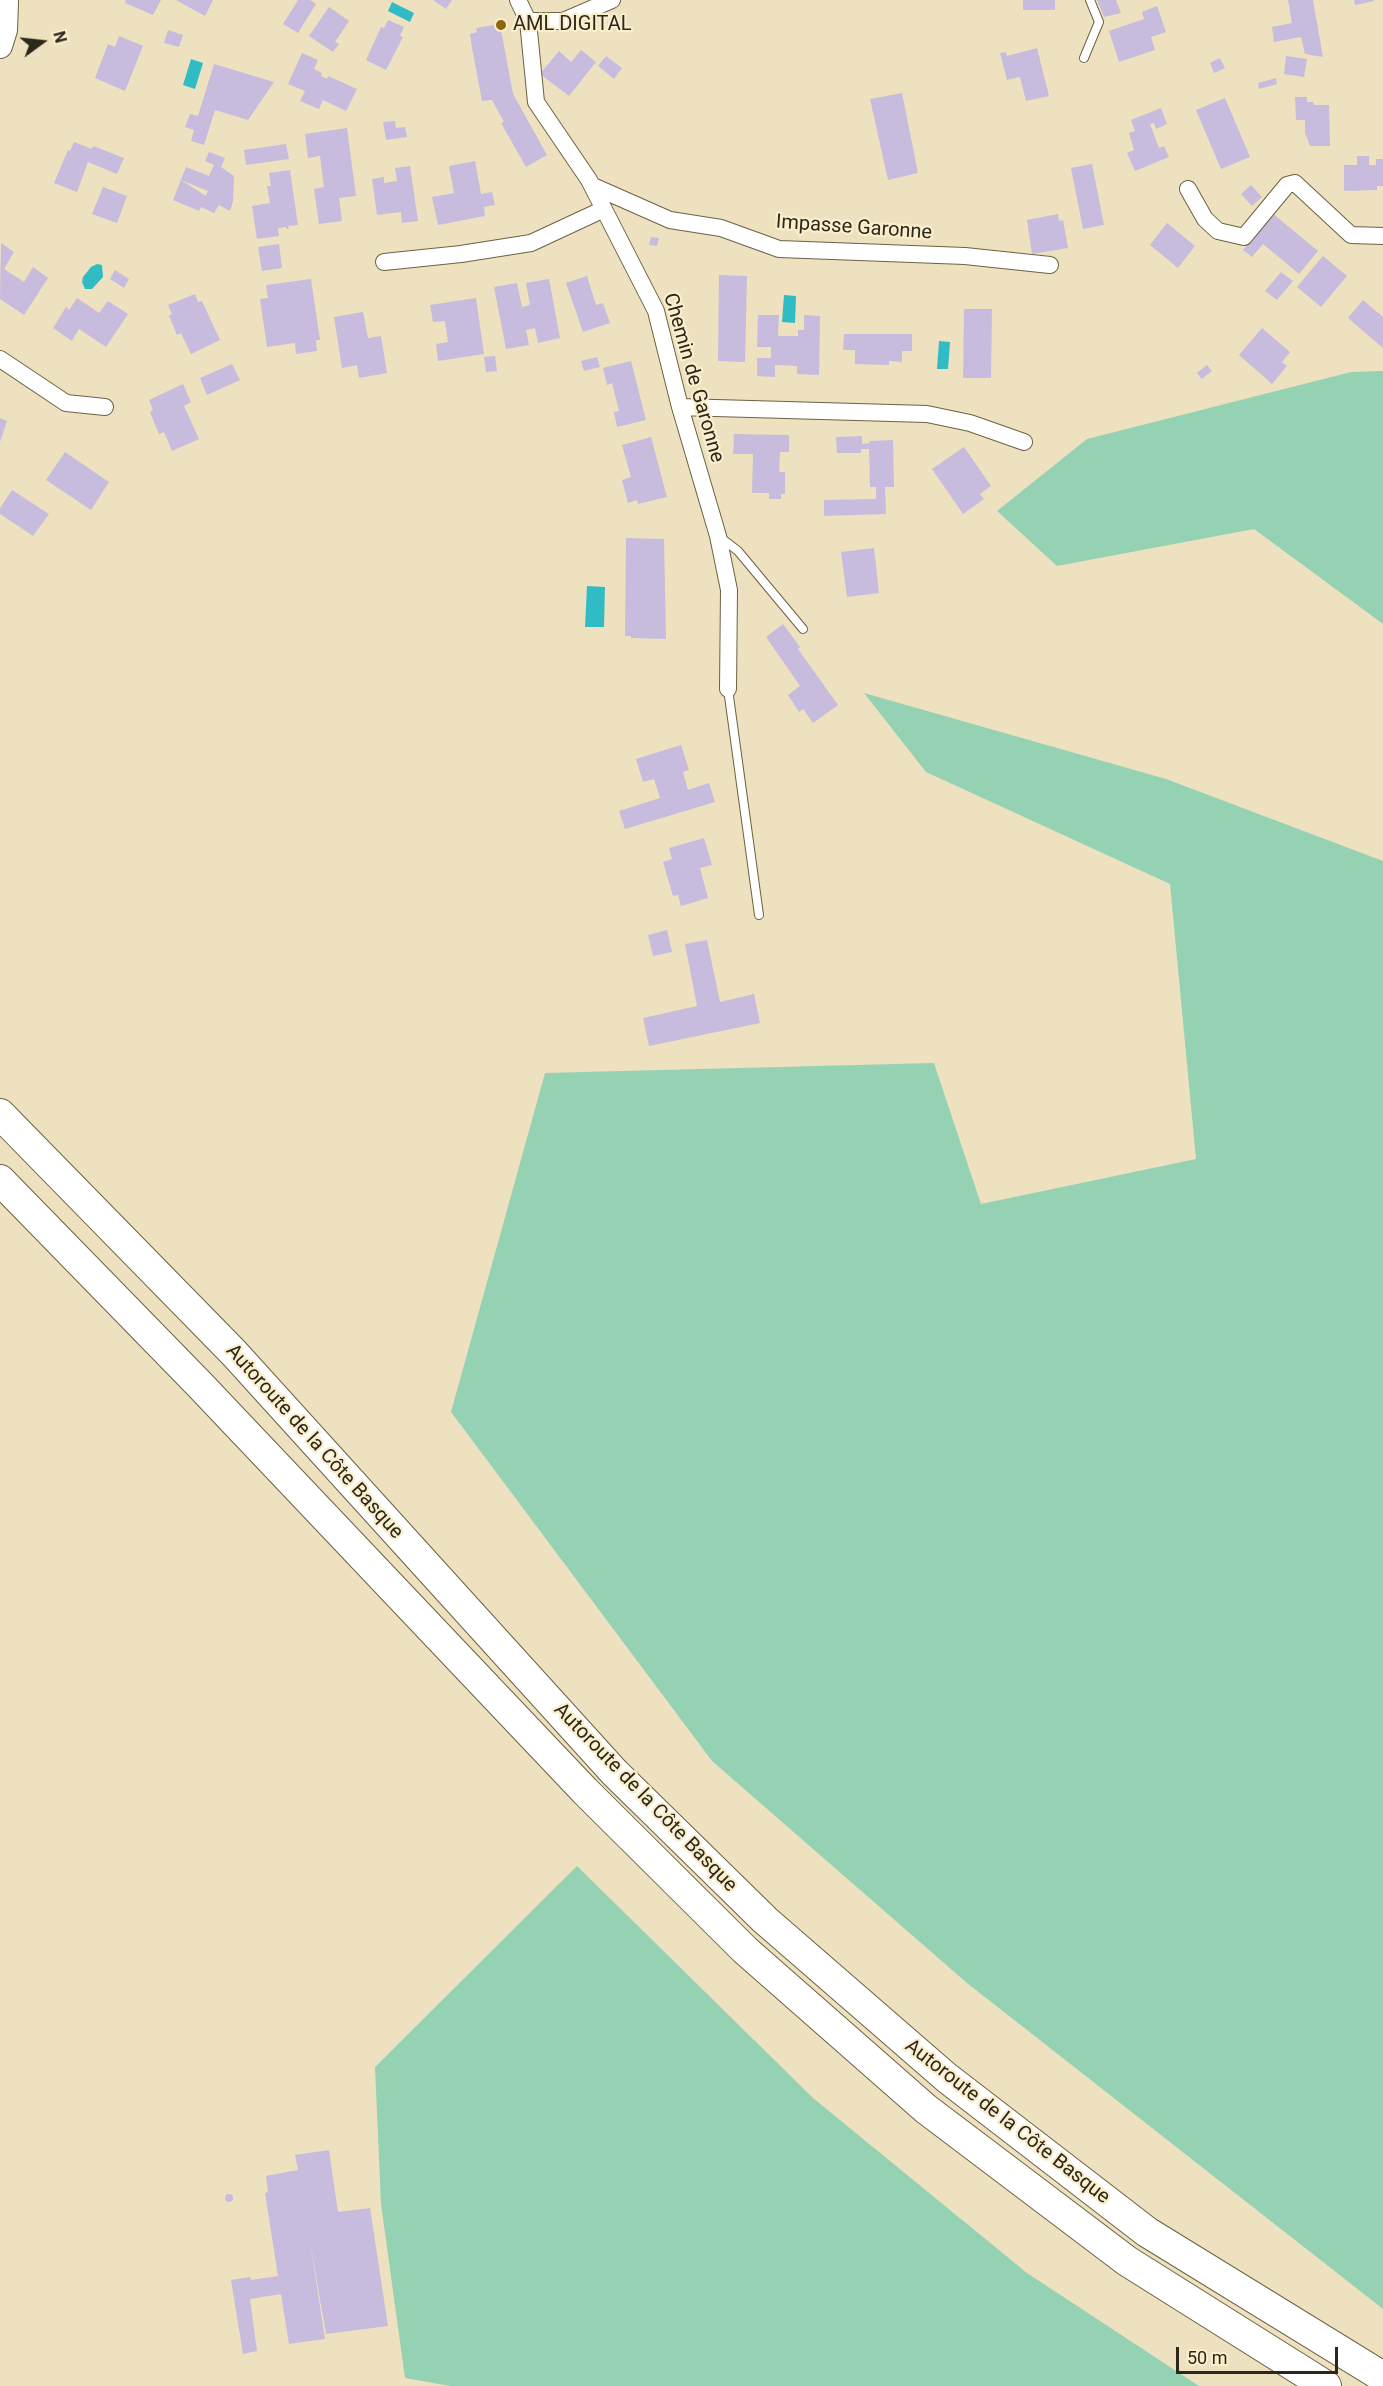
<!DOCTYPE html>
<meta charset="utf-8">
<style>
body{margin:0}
#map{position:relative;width:1383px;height:2386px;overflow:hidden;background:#ede1bf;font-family:Roboto,sans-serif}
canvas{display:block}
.north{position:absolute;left:12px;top:12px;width:60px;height:60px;-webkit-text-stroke:4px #faeecc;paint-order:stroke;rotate:75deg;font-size:16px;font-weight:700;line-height:24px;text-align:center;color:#2c271b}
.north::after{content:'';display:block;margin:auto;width:21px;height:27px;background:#2c271b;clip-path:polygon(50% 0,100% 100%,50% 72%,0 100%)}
.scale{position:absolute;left:1176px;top:2347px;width:162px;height:27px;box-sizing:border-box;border:3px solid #2c271b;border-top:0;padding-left:8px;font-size:18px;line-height:21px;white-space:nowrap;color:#2c271b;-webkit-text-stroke:4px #faeecc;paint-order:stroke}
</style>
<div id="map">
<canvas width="1383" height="2386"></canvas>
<div class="north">N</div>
<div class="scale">50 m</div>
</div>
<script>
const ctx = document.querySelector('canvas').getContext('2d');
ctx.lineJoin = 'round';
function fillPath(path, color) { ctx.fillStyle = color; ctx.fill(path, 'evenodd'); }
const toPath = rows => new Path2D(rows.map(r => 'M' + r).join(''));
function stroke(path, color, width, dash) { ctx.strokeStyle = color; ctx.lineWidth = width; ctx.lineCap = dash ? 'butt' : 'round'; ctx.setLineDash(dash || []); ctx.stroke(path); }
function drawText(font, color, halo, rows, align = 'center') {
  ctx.font = font + ' Roboto,sans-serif'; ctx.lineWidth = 4.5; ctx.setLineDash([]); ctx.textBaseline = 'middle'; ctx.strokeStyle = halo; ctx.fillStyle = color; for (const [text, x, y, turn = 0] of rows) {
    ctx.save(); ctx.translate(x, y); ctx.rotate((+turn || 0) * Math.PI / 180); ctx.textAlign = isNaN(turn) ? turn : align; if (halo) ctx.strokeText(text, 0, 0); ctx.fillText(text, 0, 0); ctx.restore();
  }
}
const green = toPath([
 [1383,371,1383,624,1254,529,1057,566,997,511,1087,439,1351,372],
 [864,693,1166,779,1383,861,1383,2309,967,1983,712,1761,451,1412,545,1073,934,1063,981,1204,1196,1159,1170,884,926,772],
 [577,1866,813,2098,1027,2273,1199,2386,450,2386,405,2378,381,2204,375,2067]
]);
const water = toPath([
 [392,2,414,13,410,22,388,11],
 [191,59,203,63,195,89,183,85],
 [97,264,102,265,103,277,92,289,85,289,82,282,83,277,91,267],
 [784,295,796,296,795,323,782,322],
 [939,341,950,342,948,369,937,369],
 [587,586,605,587,604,627,585,627]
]);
const building = toPath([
 [126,0,161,0,153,15,125,3],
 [176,0,213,0,205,16],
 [298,0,310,0,316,4,298,33,283,24],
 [433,0,452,0,446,9],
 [1023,0,1055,0,1055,10,1023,10],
 [1097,0,1116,0,1121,13,1104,17],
 [1288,0,1313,0,1323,57,1305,54,1301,37,1274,42,1272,27,1292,23],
 [1354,0,1374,0,1374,1,1355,5],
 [1157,6,1166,32,1151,37,1155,50,1119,62,1109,31,1144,19,1142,12],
 [329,7,349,21,335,42,339,44,333,52,309,36],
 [388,20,404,27,400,36,403,37,386,70,366,60,381,27,384,28],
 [500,24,513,94,547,155,526,167,501,123,504,122,492,100,482,101,472,48,470,34,477,32,476,28],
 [168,30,183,35,179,47,164,43],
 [119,36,143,46,125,91,95,78,108,44,115,47],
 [1037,48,1049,96,1026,101,1020,77,1007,80,1000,53,1006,52,1007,56],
 [581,50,596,62,569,96,540,74,559,51,571,62],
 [302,53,318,60,314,69,322,73,321,76,327,79,328,76,357,89,346,111,323,100,319,109,300,101,305,91,288,84],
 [606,56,622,68,614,79,598,66],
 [1286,56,1307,59,1304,77,1284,74],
 [1220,58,1225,68,1214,73,1210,63],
 [214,64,274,82,248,120,215,110,204,145,191,141,194,130,185,127,190,114,198,116],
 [1276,78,1277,84,1259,89,1258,83],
 [902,93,918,173,888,180,870,99],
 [1295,97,1307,97,1307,102,1313,102,1314,105,1329,105,1330,146,1310,146,1305,133,1305,120,1296,120],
 [1225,98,1250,157,1221,169,1196,110],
 [1161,108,1167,124,1156,129,1154,123,1150,124,1159,148,1164,146,1169,157,1135,171,1127,153,1134,150,1129,133,1135,131,1131,120],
 [395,121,396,128,405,127,407,137,386,140,383,122],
 [347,128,356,196,339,198,342,221,319,224,314,189,324,187,320,156,308,158,305,134],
 [74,142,92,149,93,146,124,158,117,174,88,162,77,192,54,183,68,150,70,151],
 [286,144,289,159,246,165,244,150],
 [209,152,225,158,221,167,234,176,233,201,230,211,219,205,214,213,201,207,199,211,173,200,186,167,209,176,214,165,205,161],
 [181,180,208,191,206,195,206,196],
 [1357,156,1369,156,1369,165,1376,165,1376,159,1383,159,1383,186,1377,186,1377,190,1344,191,1344,165,1357,165],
 [475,161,481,194,492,192,495,205,484,207,485,216,438,225,432,197,454,193,449,166],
 [1092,164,1104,225,1083,229,1071,168],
 [410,166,418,221,402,223,401,212,377,215,372,179,384,177,384,183,397,181,395,168],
 [290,170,298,225,288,226,289,229,287,229,286,227,278,228,279,236,257,239,252,206,270,203,267,186,271,186,269,173],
 [1251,185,1262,197,1252,206,1241,194],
 [103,187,127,196,117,223,92,214],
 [1272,213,1318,251,1299,274,1263,244,1252,257,1243,250],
 [1058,214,1059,221,1063,220,1068,248,1032,254,1027,220],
 [1167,223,1195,246,1178,268,1150,245],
 [651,237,659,238,657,246,649,245],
 [1,243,14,252,4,269,24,282,33,267,48,278,24,315,0,299],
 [279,244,282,268,262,271,258,247],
 [1323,256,1347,276,1321,307,1297,287],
 [115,270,129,279,124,288,110,279],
 [1281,272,1293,281,1277,300,1265,291],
 [719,275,747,276,745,362,718,361],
 [587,276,596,305,603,303,610,323,583,332,566,283],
 [311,279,320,340,316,340,317,351,296,354,295,343,267,347,260,299,268,298,266,285],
 [549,279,560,338,538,343,535,328,526,330,529,345,506,349,494,287,517,283,522,307,530,305,526,283],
 [195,294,198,302,202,301,220,340,191,354,181,333,177,335,169,316,172,314,168,305],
 [77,298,99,313,108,301,128,314,106,347,79,329,72,341,53,328,66,307,69,310],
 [476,298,484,354,438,361,436,344,448,342,445,321,433,322,430,305],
 [1363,300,1383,317,1383,348,1348,318],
 [964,309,992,309,991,378,963,378],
 [363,312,368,338,381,336,387,373,359,378,357,365,342,368,334,317],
 [758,315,779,315,778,336,798,336,798,330,804,330,804,315,820,316,819,375,797,374,797,366,775,365,775,377,757,376,757,358,771,358,771,347,757,347],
 [1262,328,1290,352,1282,362,1287,366,1272,384,1239,355],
 [844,334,912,334,912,351,902,351,902,362,889,361,889,365,855,364,855,350,843,350],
 [495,356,497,371,486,372,484,357],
 [597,357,600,367,584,371,581,361],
 [631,361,646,420,617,427,614,412,619,411,612,383,607,385,603,368],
 [232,364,240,380,207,395,200,378],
 [1207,365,1212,371,1202,379,1197,373],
 [183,384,191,402,184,406,199,439,172,451,164,432,159,434,150,412,153,410,149,400],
 [0,418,7,421,0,442],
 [734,434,789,435,789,452,780,452,779,472,785,472,785,494,781,494,781,499,769,499,769,493,752,493,753,454,733,454],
 [862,436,862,444,870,443,869,441,893,440,894,487,885,487,886,514,824,516,824,500,876,499,876,487,870,487,869,449,861,449,861,453,837,453,836,437],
 [651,437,667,497,638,504,637,500,628,503,622,480,631,477,622,445],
 [964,447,991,486,980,494,984,499,963,514,932,469],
 [65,452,109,482,91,510,46,480],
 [12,490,49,514,33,536,0,514,0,508],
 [626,538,664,539,666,639,631,638,631,636,625,636],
 [874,548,879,593,847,597,841,552],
 [783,624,800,647,798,649,838,705,813,723,803,709,799,712,788,695,800,686,766,637],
 [681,745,689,770,683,772,688,790,709,783,715,802,625,829,619,811,660,798,654,779,643,782,636,759],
 [704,838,712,865,700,868,708,898,681,906,678,895,673,896,663,862,672,859,669,848],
 [667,930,672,952,653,956,648,935],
 [707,940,720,1002,754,994,760,1023,649,1046,643,1018,697,1006,685,944],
 [329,2150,338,2212,370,2208,388,2326,326,2334,310,2241,325,2339,289,2344,281,2294,250,2299,257,2351,243,2354,231,2280,250,2277,251,2280,278,2276,265,2193,268,2192,266,2176,298,2170,295,2155],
 '225 2198a4 4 0 1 1 8 0a4 4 0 1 1-8 0Z'
]);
const lane = toPath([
 [1084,58,1099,22,1090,0],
 [721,538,738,551,803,629],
 [728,689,759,915]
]);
const street = toPath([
 [518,0,528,21,536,102,589,180,656,311,680,407,718,536,729,590,728,689],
 [528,21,563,21,612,0],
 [593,186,670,220,721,228,779,249,965,256,1050,265],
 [1188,189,1205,219,1218,231,1244,237,1287,185,1295,183,1351,235,1383,236],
 [384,262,461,254,531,243,604,209],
 [0,359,66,403,105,407],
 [680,407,927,414,970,423,1024,442]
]);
const secondary = toPath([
 [0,46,5,30,6,2]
]);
const highway = toPath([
 [0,1114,234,1353,614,1772,765,1920,947,2078,1147,2232,1383,2377],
 [0,1180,200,1385,585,1791,745,1950,926,2109,1127,2261,1326,2386]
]);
const markers = [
 [501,25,6,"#8f640b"]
];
const poiNames = [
 ["AML DIGITAL",513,25]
];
const streetNames = [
 ["Impasse Garonne",854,228,4],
 ["Chemin de Garonne",693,378,74],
 ["Autoroute de la Côte Basque",314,1442,48],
 ["Autoroute de la Côte Basque",645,1798,46],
 ["Autoroute de la Côte Basque",1007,2122,38]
];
fillPath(green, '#95d2b4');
fillPath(water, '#31bcc5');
fillPath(building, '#c7bcdd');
stroke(lane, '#6c6244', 10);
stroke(street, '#6c6244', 18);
stroke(secondary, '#6c6244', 26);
stroke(highway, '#6c6244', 32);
stroke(lane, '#fff', 8);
stroke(street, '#fff', 16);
stroke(secondary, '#fff', 24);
stroke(highway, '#fff', 30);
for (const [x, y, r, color] of markers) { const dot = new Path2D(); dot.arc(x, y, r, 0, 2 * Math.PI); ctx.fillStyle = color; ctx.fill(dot); stroke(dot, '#faeecc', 2); }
drawText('20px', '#2c271b', '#faeecc', poiNames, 'left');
drawText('20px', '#2c271b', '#faeecc', streetNames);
</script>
